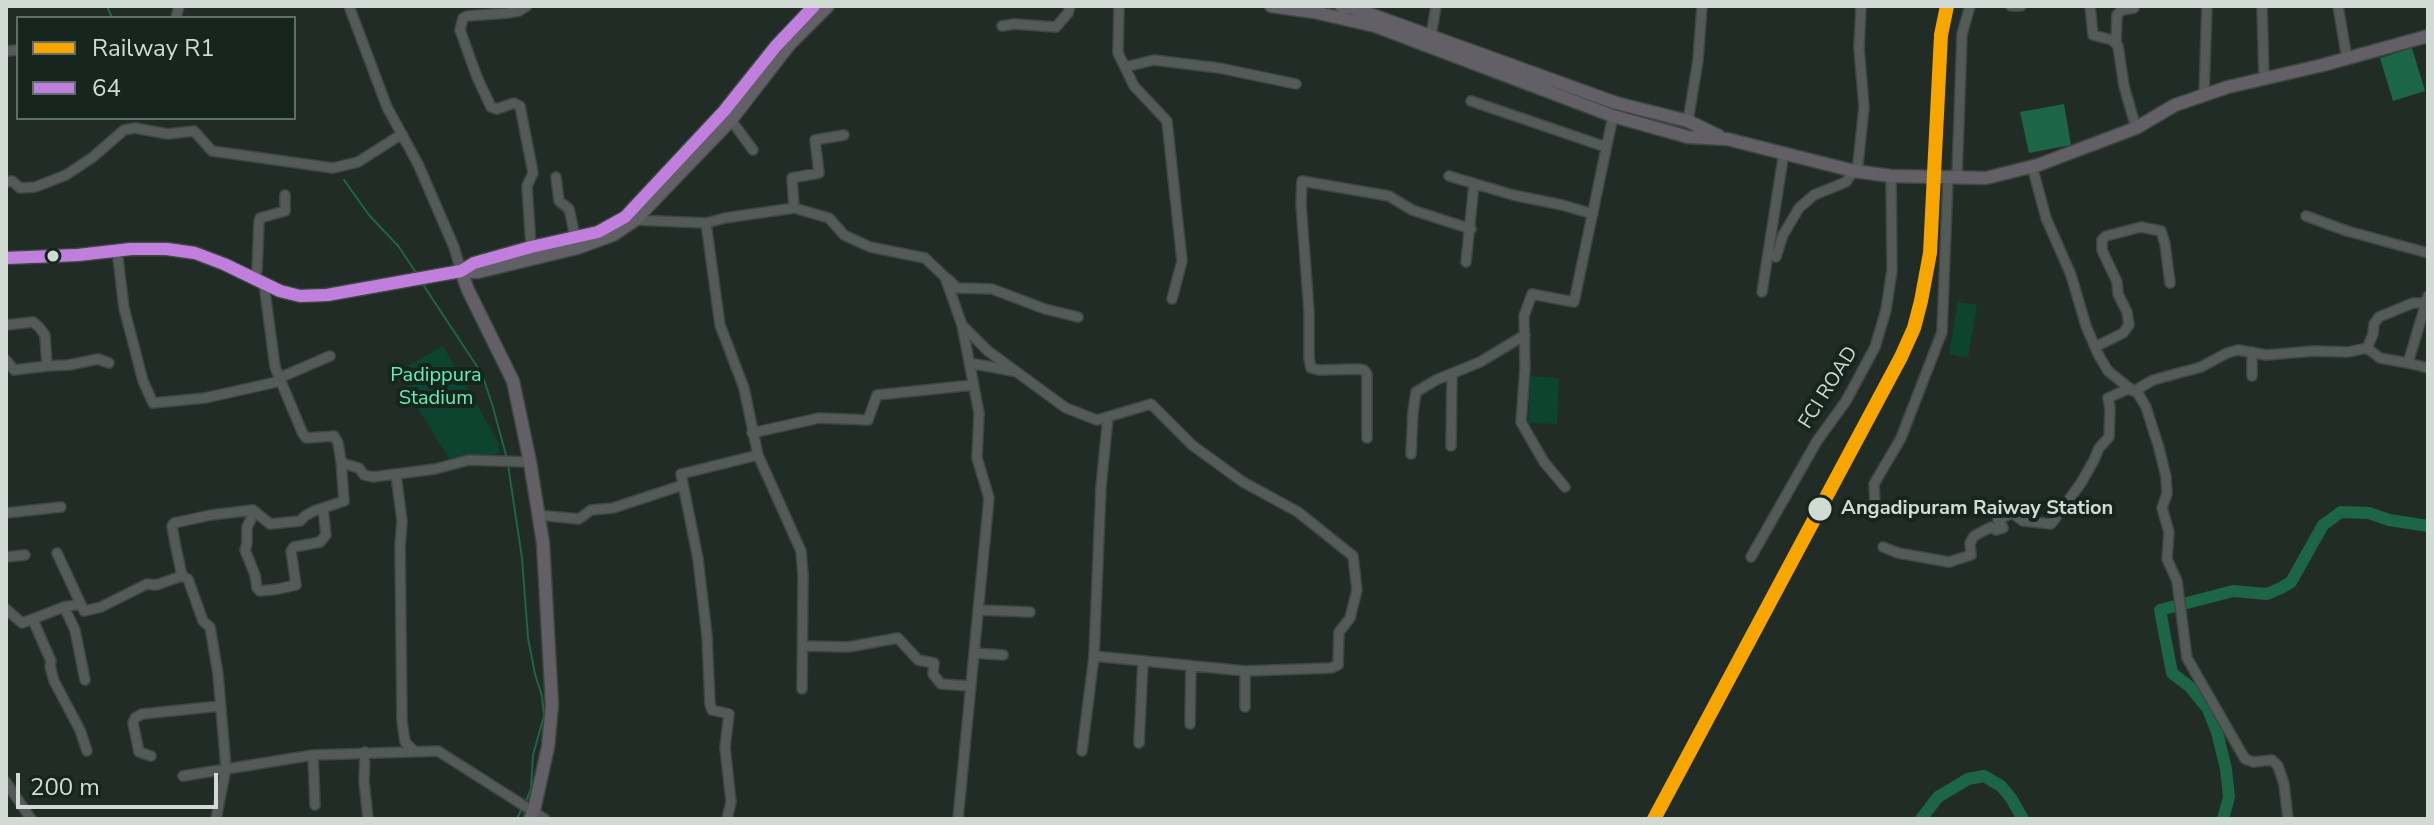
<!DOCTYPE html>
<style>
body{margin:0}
#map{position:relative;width:2434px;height:825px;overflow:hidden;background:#222c27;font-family:"Nunito Sans",sans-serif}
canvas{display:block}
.frame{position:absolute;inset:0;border:8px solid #d1dad5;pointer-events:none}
.legend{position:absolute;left:16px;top:16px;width:280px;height:104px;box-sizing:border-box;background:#16251d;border:2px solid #616d67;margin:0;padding:10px 14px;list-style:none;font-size:24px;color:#d1dad5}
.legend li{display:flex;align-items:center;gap:16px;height:40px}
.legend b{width:40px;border:2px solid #616d67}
.scale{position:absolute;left:16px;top:773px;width:202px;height:36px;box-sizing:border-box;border:4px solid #d1dad5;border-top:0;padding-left:10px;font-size:24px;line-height:28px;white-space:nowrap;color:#d1dad5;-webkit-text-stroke:6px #16251d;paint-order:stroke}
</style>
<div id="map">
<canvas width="2434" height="825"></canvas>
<div class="frame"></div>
<ul class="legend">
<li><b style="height:10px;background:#f7a600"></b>Railway R1</li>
<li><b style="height:10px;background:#c07fdc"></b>64</li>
</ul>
<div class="scale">200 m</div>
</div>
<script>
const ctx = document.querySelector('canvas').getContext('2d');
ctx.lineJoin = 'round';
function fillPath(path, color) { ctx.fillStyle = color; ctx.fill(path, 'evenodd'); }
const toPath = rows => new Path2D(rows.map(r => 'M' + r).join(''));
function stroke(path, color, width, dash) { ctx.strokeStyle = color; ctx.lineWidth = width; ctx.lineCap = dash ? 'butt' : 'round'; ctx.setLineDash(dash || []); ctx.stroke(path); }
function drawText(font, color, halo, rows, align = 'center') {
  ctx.font = font + ' "Nunito Sans",sans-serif'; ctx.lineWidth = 8; ctx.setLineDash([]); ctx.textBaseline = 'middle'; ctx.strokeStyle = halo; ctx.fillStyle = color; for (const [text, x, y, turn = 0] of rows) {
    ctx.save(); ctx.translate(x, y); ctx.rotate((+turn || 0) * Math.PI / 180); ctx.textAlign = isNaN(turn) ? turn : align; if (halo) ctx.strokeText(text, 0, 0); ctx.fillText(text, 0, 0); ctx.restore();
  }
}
const green = toPath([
 [1958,302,1977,305,1968,358,1949,354],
 [443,346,498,442,500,453,450,460,396,373],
 [1530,376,1559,378,1557,424,1528,423]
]);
const water = toPath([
 [2412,48,2425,91,2393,101,2380,58],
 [2064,104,2071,145,2029,153,2020,112]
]);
const stream = toPath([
 [107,6,112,18],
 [344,180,369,215,399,247,417,274],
 [422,283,482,374,493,407,507,459],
 [508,465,522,558,528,638,535,674,542,696,544,716,533,755,531,789,526,801],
 [517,819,521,810]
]);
const river = toPath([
 [1921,819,1938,797,1968,779,1984,776,2001,786,2011,798,2023,819],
 [2223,819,2229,797,2226,769,2217,732,2208,709,2190,687,2172,673,2160,610,2233,591,2267,594,2281,588,2291,582,2323,525,2341,512,2369,513,2389,520,2428,526]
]);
const minor = toPath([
 [349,6,387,107,418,164,454,247,461,271],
 [527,6,519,11,507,13,467,16,463,18,460,30,477,77,491,107,497,109,514,103,520,106,533,173,527,186,531,247],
 [1119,6,1118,53,1134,86,1167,121,1182,261,1172,299],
 [2011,6,2021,6],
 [2090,6,2093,35,2112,40,2118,46,2124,86,2136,128],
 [2262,6,2264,78],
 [2338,6,2347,59],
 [176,18,179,6],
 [1002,26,1014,24,1056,27,1068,13,1070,6],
 [1431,36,1436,6],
 [2116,43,2117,15,2122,10,2134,8],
 [6,51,18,50],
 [1125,67,1154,60,1219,68,1296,84],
 [2204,95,2207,6],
 [1471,101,1606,147],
 [731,120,753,150],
 [1688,121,1698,60,1702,6],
 [2032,166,2046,218,2071,275,2086,326,2098,354,2108,371,2133,391,2136,390,2146,407,2159,448,2166,477,2167,494,2162,508,2169,532,2167,559,2177,581,2187,658,2245,759,2253,762,2272,760,2278,766,2284,784,2288,819],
 [1449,176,1513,195,1562,205,1593,214],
 [556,177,559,201,569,209,575,236],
 [1957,177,1962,34,1970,6],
 [6,182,12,181,20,188,35,187,66,175,93,157,124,130,135,128,168,134,194,131,212,151,333,168,358,162,402,134],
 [794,208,829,218,844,235,870,247,925,258,945,277,962,325,979,413,977,458,989,498,958,819],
 [2306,216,2347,231,2428,253],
 [635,220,706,223,720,325,744,388,758,455,681,474,698,559,707,636,710,704,712,710,729,714,725,747,731,802,727,819],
 [706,223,725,218,794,208,792,178,819,173,815,140,844,135],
 [117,250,124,308,143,381,153,403,205,398,281,381],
 [1776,257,1783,235,1799,208,1814,195,1846,182,1858,164,1864,107,1859,48,1861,6],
 [1466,262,1474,184],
 [948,279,957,288,992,289,1045,309,1078,317],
 [254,280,257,270,259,222,260,218,285,211,285,195],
 [264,284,275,367,302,432,306,438,334,436,338,443,341,461,345,464,359,468,364,475,373,477,435,469,469,460,530,462],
 [1762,292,1784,152],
 [2428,296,2408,363,2428,368],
 [6,325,33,322,39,327,45,335,47,366,14,370,6,360],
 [962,325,988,351,1066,408,1097,420,1151,404,1192,445,1243,482,1298,512,1353,556,1357,590,1350,618,1339,632,1338,665,1331,668,1245,671],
 [2095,347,2123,333,2129,325,2127,312,2118,294,2117,282,2102,250,2102,240,2106,236,2141,227,2161,231,2165,244,2170,283],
 [2367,348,2373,334,2374,324,2379,317,2413,303,2427,303],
 [2252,352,2252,376],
 [969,363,1013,371],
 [47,366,69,365,98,359,109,363],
 [279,378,330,356],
 [2136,390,2153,380,2201,367,2227,353,2238,350,2266,355,2314,351,2348,352,2367,348,2380,358,2408,363],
 [1108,417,1101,487,1094,656,1245,671,1245,707],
 [752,433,819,418,868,420,877,395,973,385],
 [1367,438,1367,374,1364,370,1358,369,1319,370,1311,368,1309,358,1309,311,1301,204,1302,181,1389,196,1412,210,1471,229],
 [1451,446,1452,374],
 [1411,454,1413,412,1416,392,1436,380,1480,362,1525,335],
 [758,455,801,551,803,575,802,689],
 [396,475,402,521,400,546,402,721,405,742,414,751],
 [1565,487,1544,462,1521,422,1525,368,1524,316,1532,294,1574,302,1613,116],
 [1870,512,1875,503,1874,484,1901,438,1942,332,1948,177],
 [6,513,61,507],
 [538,515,579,519,591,510,613,508,683,485],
 [251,519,247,527,247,543,245,550,255,575,257,588,260,591,278,589,296,585,291,551,294,547,320,542,326,535,323,508],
 [1883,547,1898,553,1949,562,1971,555,1970,543,1974,536,1991,527,1996,530,2003,528,1998,520,2012,513,2023,521,2051,524,2081,483,2094,460,2099,448,2109,437,2110,408,2108,398,2130,388],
 [57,553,84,611,101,607,147,584,156,585,182,576],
 [6,557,25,555],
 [1751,557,1817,441,1846,401,1875,347,1886,310,1892,270,1891,176],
 [182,576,175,543,172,526,174,523,211,515,253,510,270,524,300,521,305,516,314,511,344,501,341,461],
 [182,576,188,579,203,621,210,627,218,674,226,768,216,819],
 [64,607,75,630,85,680],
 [6,609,22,623,64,607,80,604],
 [978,610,1030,612],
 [33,620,51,661,50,666,54,681,80,730,87,751],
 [803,646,848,647,898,638,918,660,934,663,933,674,941,684,970,686],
 [974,653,1003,655],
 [1190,724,1191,666],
 [1139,743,1143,661],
 [1082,751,1094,656],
 [365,752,364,781,368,819],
 [313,755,315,805],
 [151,756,139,752,133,723,135,718,142,714,220,706],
 [183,776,313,755,438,751,545,819],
 [6,782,31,819]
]);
const highway = toPath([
 [1271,6,1314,12,1375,26,1613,116,1688,137,1727,139,1854,171,1891,176,1986,178,2038,165,2136,128,2175,105,2228,87,2323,65,2428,36],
 [1341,6,1353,8,1616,103,1688,121,1719,136],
 [6,258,78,255,131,249,167,249,195,253,224,264,280,291,300,296,327,295,461,271,474,263,531,247,598,232,625,217,724,111,776,46,814,6],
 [461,271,468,290,513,381,530,462,543,543,552,705,548,747,534,810,530,819],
 [461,271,478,272,577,248,613,235,635,220,731,120,789,45,828,6]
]);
const bus1 = toPath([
 [6,258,78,255,131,249,167,249,195,253,224,264,280,291,300,296,327,295,461,271,474,263,531,247,598,232,625,217,724,111,776,46,814,6]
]);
const rail1 = toPath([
 [1654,819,1901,357,1914,328,1921,301,1930,253,1941,35,1947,6]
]);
const markers = [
 [53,256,7,"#d1dad5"],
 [1820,509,13,"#d1dad5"]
];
const parkNames = [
 ["Padippura",436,376],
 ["Stadium",436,399]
];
const streetNames = [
 ["FCI ROAD",1829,388,-58]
];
const stopNames = [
 ["Angadipuram Raiway Station",1841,509]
];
fillPath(green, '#0c442f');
fillPath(water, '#1c6547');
stroke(stream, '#1c6547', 2);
stroke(river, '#1c6547', 12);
stroke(minor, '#3f4743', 12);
stroke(highway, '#3f4743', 15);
stroke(minor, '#535a57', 9);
stroke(highway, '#626066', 12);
stroke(bus1, '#c07fdc', 12);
stroke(rail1, '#f7a600', 14);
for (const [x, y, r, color] of markers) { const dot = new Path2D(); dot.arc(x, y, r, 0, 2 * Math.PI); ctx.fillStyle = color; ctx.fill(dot); stroke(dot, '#16251d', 3); }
drawText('20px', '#69eeb2', '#16251d', parkNames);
drawText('20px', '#d1dad5', '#16251d', streetNames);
drawText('bold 20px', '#d1dad5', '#16251d', stopNames, 'left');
</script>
